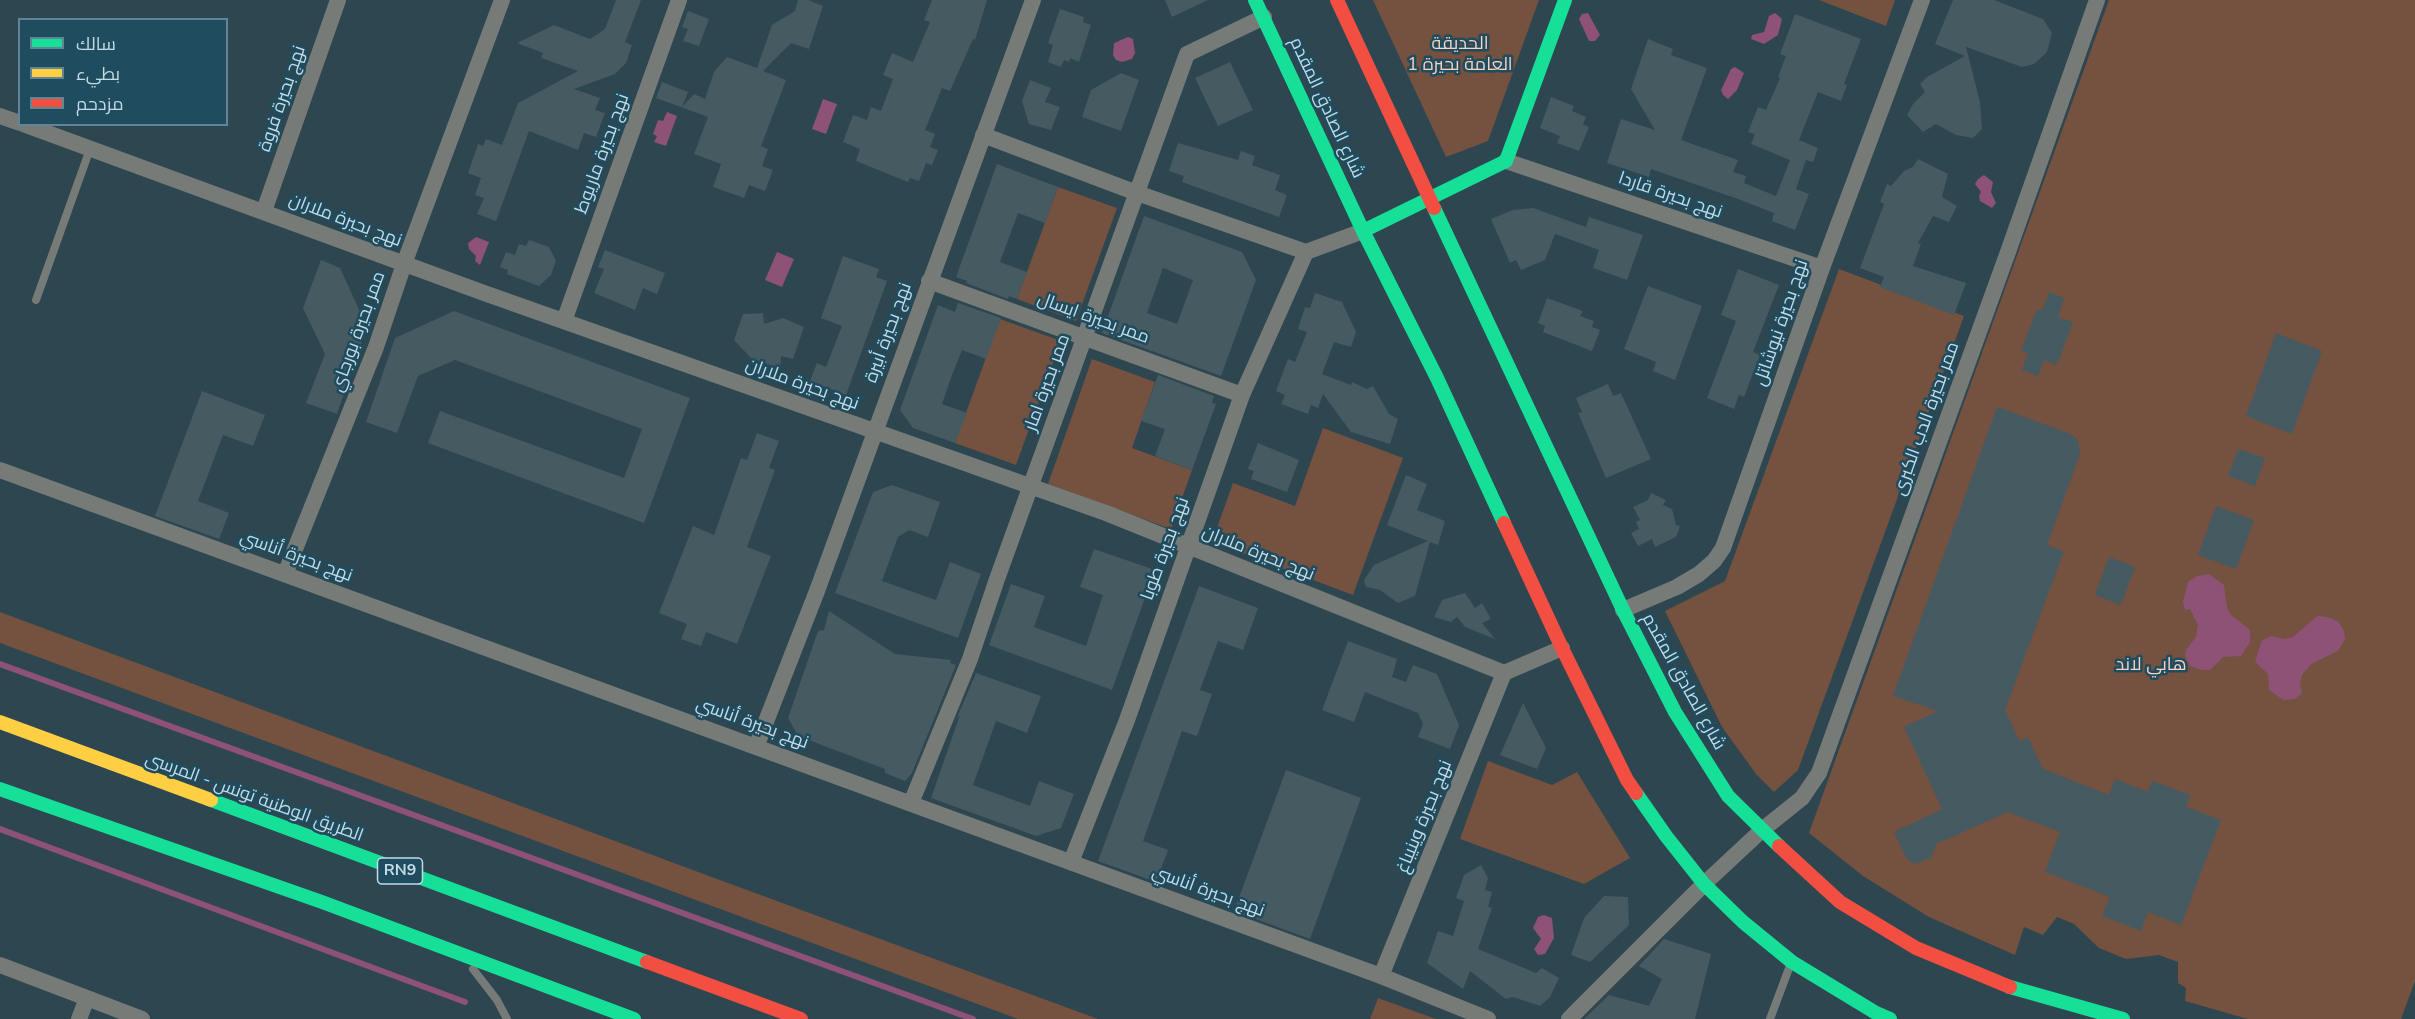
<!DOCTYPE html>
<meta charset="utf-8">
<style>
body{margin:0}
#map{position:relative;width:2415px;height:1019px;overflow:hidden;background:#2d4650;font-family:"Nunito Sans",Cairo,sans-serif}
canvas{display:block}
.legend{position:absolute;left:18px;top:18px;width:210px;height:108px;box-sizing:border-box;background:#1f4c5e;border:2px solid #618594;margin:0;padding:8px 10px;list-style:none;font-size:18px;color:#c3dbe5}
.legend li{display:flex;align-items:center;gap:12px;height:30px}
.legend b{width:30px;border:2px solid #618594}
</style>
<div id="map">
<canvas width="2415" height="1019"></canvas>
<ul class="legend">
<li><b style="height:8px;background:#16e098"></b>سالك</li>
<li><b style="height:8px;background:#ffcf43"></b>بطيء</li>
<li><b style="height:8px;background:#f24e42"></b>مزدحم</li>
</ul>
</div>
<script>
const ctx = document.querySelector('canvas').getContext('2d');
ctx.lineJoin = 'round';
function fillPath(path, color) { ctx.fillStyle = color; ctx.fill(path, 'evenodd'); }
const toPath = rows => new Path2D(rows.map(r => 'M' + r).join(''));
function stroke(path, color, width, dash) { ctx.strokeStyle = color; ctx.lineWidth = width; ctx.lineCap = dash ? 'butt' : 'round'; ctx.setLineDash(dash || []); ctx.stroke(path); }
function drawText(font, color, halo, rows, align = 'center') {
  ctx.font = font + ' "Nunito Sans",Cairo,sans-serif'; ctx.lineWidth = 5; ctx.setLineDash([]); ctx.textBaseline = 'middle'; ctx.strokeStyle = halo; ctx.fillStyle = color; for (const [text, x, y, turn = 0] of rows) {
    ctx.save(); ctx.translate(x, y); ctx.rotate((+turn || 0) * Math.PI / 180); ctx.textAlign = isNaN(turn) ? turn : align; if (halo) ctx.strokeText(text, 0, 0); ctx.fillText(text, 0, 0); ctx.restore();
  }
}
const green = toPath([
 [1373,0,1539,0,1488,141,1446,157],
 [1819,0,1895,0,1886,26],
 [2109,0,2415,0,2415,981,2401,1019,2248,1019,2185,1001,2186,988,2178,983,2178,962,2159,955,2126,959,2099,948,2074,924,2057,917,2043,935,2024,927,2015,955,1929,917,1863,876,1809,833],
 [1058,187,1117,208,1076,321,1017,299],
 [1839,269,1964,316,1798,770,1774,792,1756,774,1722,727,1665,611,1725,581],
 [1000,319,1061,341,1016,465,955,443],
 [1092,359,1155,382,1132,448,1192,470,1171,529,1048,484],
 [1323,428,1403,458,1353,595,1212,542,1233,483,1295,506],
 [0,612,709,876,1098,1019,1018,1019,0,643],
 [1488,761,1552,785,1577,772,1630,858,1584,884,1460,839],
 [1378,998,1436,1019,1370,1019]
]);
const water = toPath([
 [1588,13,1600,35,1595,41,1589,41,1579,19,1582,14],
 [1775,13,1782,19,1778,35,1764,44,1751,39,1752,35,1764,32,1769,16],
 [1128,37,1133,39,1135,53,1132,59,1122,62,1116,60,1113,55,1114,43],
 [1735,67,1744,73,1737,90,1728,99,1723,95,1721,90,1731,69],
 [823,99,837,104,826,134,812,129],
 [667,112,677,116,666,146,654,142,657,136,653,134,658,120,663,121],
 [1984,175,1993,182,1991,192,1996,203,1992,208,1980,201,1979,196,1981,192,1975,184,1978,179],
 [476,237,489,242,480,265,475,261,476,256,469,249,468,243],
 [777,252,794,259,782,287,765,280],
 [2209,574,2224,585,2227,607,2230,614,2250,630,2250,642,2241,656,2223,657,2210,670,2202,670,2190,666,2185,656,2186,650,2196,637,2198,625,2190,609,2185,610,2183,602,2188,582,2197,576],
 [2317,616,2328,617,2339,622,2344,631,2345,639,2338,651,2311,664,2302,675,2300,685,2302,693,2295,699,2283,700,2269,690,2268,674,2255,662,2262,640,2272,636,2283,639,2293,637],
 [1544,915,1552,918,1554,938,1545,954,1538,955,1534,949,1541,939,1533,928,1538,917]
]);
const stream = toPath([
 [0,664,973,1019],
 [0,829,465,1002]
]);
const building = toPath([
 [616,0,641,0,625,42,632,45,626,63,615,74,574,89,600,98,595,110,605,113,596,137,584,133,578,150,529,131,496,221,477,214,484,198,475,195,481,178,468,173,478,144,483,146,486,139,502,145,518,103,578,71,541,58,543,53,517,43,554,25,590,39,605,29],
 [798,0,808,0,823,6,809,49,791,43,763,71,786,80,761,146,768,149,762,166,773,170,765,191,749,185,744,198,713,187,721,164,694,154,708,117,656,98,662,82,688,92,682,107,694,94,705,99,714,72,727,57,757,68,772,25,795,11],
 [932,0,987,0,975,40,973,39,950,91,942,88,925,130,935,134,930,147,938,150,932,165,926,163,919,181,910,178,908,182,856,161,860,149,843,142,853,115,867,120,871,107,881,111,893,79,883,75,892,53,913,62,930,22,924,20],
 [1165,0,1208,0,1172,17],
 [1953,0,1994,0,2043,19,2052,33,2047,52,2034,64,2022,67,1966,47,1980,102,1982,129,1973,138,1956,135,1936,124,1923,132,1907,115,1913,104,1925,92,1920,84,1927,77,1965,56,1935,44],
 [1060,9,1084,17,1083,22,1091,25,1079,62,1070,58,1069,62,1064,60,1061,67,1048,62,1053,45,1048,43],
 [688,11,709,19,699,46,683,41,688,29,682,27],
 [1795,14,1861,39,1844,84,1847,85,1841,101,1818,92,1799,140,1818,148,1813,162,1806,160,1796,189,1809,194,1795,230,1772,221,1774,213,1738,199,1651,169,1649,177,1607,163,1621,119,1655,130,1631,89,1648,39,1673,49,1671,55,1707,68,1681,140,1738,160,1733,172,1746,176,1744,183,1776,196,1790,160,1751,144,1755,134,1748,132,1758,107,1766,110,1780,78,1778,77,1786,56,1780,54],
 [1230,62,1253,110,1218,126,1195,78],
 [1121,73,1139,80,1121,131,1082,117,1091,90],
 [1030,80,1051,88,1045,102,1060,107,1051,130,1029,124,1022,101],
 [1551,97,1574,106,1572,111,1586,117,1583,124,1589,127,1579,151,1557,143,1560,136,1540,128],
 [1178,143,1238,160,1241,151,1255,156,1252,165,1280,175,1275,190,1287,195,1279,217,1182,182,1184,176,1169,171],
 [1918,159,1948,174,1942,197,1957,206,1949,222,1933,216,1918,243,1921,244,1913,266,1966,283,1954,315,1880,287,1884,277,1860,268,1884,204,1880,202,1887,184,1891,186,1904,171,1913,167],
 [997,164,1058,187,1045,223,1018,213,1000,262,1027,272,1017,299,1009,296,1008,299,966,283,967,281,956,277],
 [1533,208,1586,227,1589,217,1643,235,1627,280,1593,268,1599,250,1555,234,1545,260,1521,270,1516,260,1510,263,1491,219,1513,210],
 [1144,216,1242,252,1256,280,1221,376,1102,333],
 [1163,268,1193,280,1177,324,1147,313],
 [529,240,549,247,556,261,551,275,539,286,507,274,508,270,500,267,506,252,515,255,519,244,526,246],
 [605,250,665,273,657,294,643,288,635,310,594,293,604,269,598,267],
 [843,256,879,269,876,277,887,281,846,395,810,381,817,363,826,367,842,326,821,318],
 [321,260,340,268,367,327,337,414,306,403,325,354,303,308],
 [1738,269,1779,285,1753,352,1760,355,1744,397,1739,395,1734,409,1707,398,1736,321,1721,315],
 [1648,286,1702,306,1675,380,1653,371,1656,362,1624,349],
 [2049,292,2064,298,2058,317,2073,322,2057,365,2044,360,2038,376,2022,370,2028,353,2021,351,2037,309,2042,311],
 [1315,293,1342,302,1356,332,1351,347,1334,342,1322,374,1351,385,1352,382,1367,389,1373,386,1389,414,1398,419,1390,444,1351,432,1323,394,1318,408,1311,405,1308,414,1281,404,1285,395,1276,391,1288,359,1295,362,1307,332,1298,329,1305,307,1310,308],
 [1547,298,1583,311,1580,316,1594,321,1592,327,1600,330,1592,351,1543,332,1545,326,1538,323],
 [958,303,1001,318,986,359,962,350,952,375,942,404,967,413,955,443,913,428,900,410,938,305,955,312],
 [454,311,690,398,644,523,428,443,440,411,624,478,642,429,455,360,418,376,397,433,366,422,395,338],
 [763,313,764,324,783,318,804,327,793,359,781,356,780,369,751,358,734,340,743,314],
 [2276,333,2322,351,2292,434,2246,416],
 [1158,375,1214,396,1212,403,1216,404,1192,470,1155,456,1165,429,1141,421],
 [1608,384,1613,396,1621,393,1651,459,1606,478,1578,413,1582,412,1576,398],
 [202,391,265,415,253,446,223,435,198,501,229,513,219,539,155,516],
 [1997,407,2071,434,2078,440,2080,454,2047,545,2064,551,2005,710,2019,741,2028,737,2043,769,2109,795,2115,779,2148,792,2152,781,2190,795,2186,807,2221,820,2181,925,2148,912,2141,931,2102,916,2110,897,2045,872,2060,832,2008,812,1936,844,1931,858,1914,864,1906,858,1894,832,1942,809,1904,727,1938,711,1893,696],
 [757,433,779,441,769,468,775,470,747,547,771,556,737,644,706,632,701,646,681,639,687,624,659,613,693,526,714,535,741,458,747,460],
 [1258,443,1299,460,1287,492,1251,479,1254,471,1248,469],
 [2238,449,2265,458,2255,486,2228,476],
 [1406,475,1427,484,1417,510,1445,521,1438,545,1430,542,1415,596,1398,603,1380,590,1366,587,1364,580,1374,565,1428,541,1387,525],
 [892,485,940,502,928,537,909,530,898,537,882,581,936,600,950,562,981,574,958,638,835,593,873,492],
 [1651,493,1666,500,1663,505,1672,509,1676,525,1680,526,1676,537,1655,547,1652,539,1638,546,1631,533,1639,529,1636,522,1640,520,1633,507,1648,500],
 [2216,506,2254,520,2236,569,2198,555],
 [1094,549,1155,570,1112,690,989,645,1011,584,1045,596,1034,627,1086,646,1103,595,1080,587],
 [2109,557,2135,567,2121,605,2095,595],
 [1199,586,1258,608,1243,650,1218,641,1200,690,1212,694,1197,736,1182,731,1143,841,1168,850,1156,882,1098,861],
 [1465,593,1475,608,1482,603,1491,619,1482,623,1495,639,1465,627,1457,617,1451,622,1434,617,1442,600],
 [829,611,895,654,951,660,950,663,956,665,912,773,905,781,885,773,885,769,798,736,788,718,818,631,824,630],
 [1348,641,1397,659,1392,677,1406,682,1413,665,1437,674,1459,725,1450,749,1418,737,1423,724,1418,713,1365,692,1354,722,1322,710],
 [976,673,1041,696,1027,733,996,721,973,785,1030,806,1039,781,1074,794,1061,828,1036,836,931,798,960,715,956,720],
 [1523,703,1546,748,1537,769,1500,755],
 [1286,770,1361,798,1310,939,1234,911],
 [1481,865,1488,878,1485,890,1492,892,1488,907,1492,908,1478,949,1536,973,1542,968,1559,978,1550,997,1540,1006,1513,997,1506,999,1470,971,1463,989,1427,963,1438,931,1453,936,1464,901,1456,898,1464,875],
 [1604,896,1628,897,1629,925,1590,962,1571,955,1584,918],
 [1664,939,1711,954,1695,1019,1584,1019,1609,995,1649,1006,1662,979,1639,966]
]);
const lane = toPath([
 [36,300,90,149],
 [473,969,497,1000,507,1019],
 [1770,1019,1791,963]
]);
const street = toPath([
 [0,116,20,123],
 [23,124,484,293,1106,513,1504,673,1562,648],
 [983,135,1137,193,1306,252,1242,395,1127,720,1071,862],
 [1506,161,1822,268],
 [264,211,338,0],
 [1306,252,1363,231],
 [929,281,1242,395],
 [564,321,679,0],
 [0,470,1381,976,1488,1019],
 [285,574,376,347,404,264,502,0],
 [1623,610,1677,587,1699,574,1714,561,1723,548,1822,268,1922,0],
 [756,747,817,591,1033,0],
 [911,803,970,659,997,579,1187,54,1264,17],
 [0,965,142,1019],
 [1381,976,1504,673],
 [79,1019,87,998],
 [1569,1019,1704,884,1762,830,1802,798,1819,773,2008,252,2097,0]
]);
const fast = toPath([
 [1255,0,1363,231,1437,378,1504,523],
 [1434,208,1623,610,1675,712,1728,796,1779,846],
 [1363,231,1506,161,1565,0],
 [0,789,322,902,634,1019],
 [1636,793,1666,836,1704,884,1743,922,1792,962,1876,1013,1890,1019],
 [211,800,647,962],
 [2010,987,2123,1019]
]);
const slow = toPath([
 [0,722,211,800]
]);
const jam = toPath([
 [1337,0,1434,208],
 [1504,523,1562,648,1627,780,1636,793],
 [1779,846,1840,902,1916,948,2010,987],
 [647,962,801,1019]
]);
const shields = [
 [400,871,45]
];
const shieldNames = [
 ["RN9",400,871]
];
const parkNames = [
 ["الحديقة",1460,45],
 ["العامة بحيرة 1",1460,66],
 ["هابي لاند",2151,666]
];
const streetNames = [
 ["نهج بحيرة فروة",283,99,-71],
 ["شارع الصادق المقدم",1326,108,65],
 ["نهج بحيرة ماريوط",603,154,-70],
 ["نهج بحيرة قاردا",1670,196,19],
 ["نهج بحيرة ملاران",345,221,21],
 ["ممر بحيرة ايسال",1093,319,20],
 ["نهج بحيرة نيوشاتل",1782,323,-71],
 ["ممر بحيرة بورجاي",359,332,-70],
 ["نهج بحيرة أبيرة",889,333,-70],
 ["ممر بحيرة امار",1048,383,-70],
 ["نهج بحيرة ملاران",802,385,20],
 ["ممر بحيرة الدب الكبرى",1927,419,-70],
 ["نهج بحيرة طوبا",1166,549,-70],
 ["نهج بحيرة ملاران",1258,554,22],
 ["نهج بحيرة أناسي",296,557,20],
 ["شارع الصادق المقدم",1683,682,61],
 ["نهج بحيرة أناسي",752,724,20],
 ["الطريق الوطنية تونس - المرسى",254,798,20],
 ["نهج بحيرة وينيباغ",1425,817,-68],
 ["نهج بحيرة أناسي",1208,892,20]
];
fillPath(green, '#755140');
fillPath(water, '#8d5275');
stroke(stream, '#8d5275', 6);
fillPath(building, '#465a62');
stroke(lane, '#777b77', 8);
stroke(street, '#777b77', 16);
stroke(fast, '#16e098', 14);
stroke(slow, '#ffcf43', 14);
stroke(jam, '#f24e42', 14);
for (const [x, y, w] of shields) { const box = new Path2D(); box.roundRect(x - w / 2, y - 13, w, 26, 4.5); ctx.fillStyle = '#1f4c5e'; ctx.fill(box); stroke(box, '#c3dbe5', 1.5); }
drawText('bold 16px', '#c3dbe5', null, shieldNames);
drawText('18px', '#fbd2bf', '#1f4c5e', parkNames);
drawText('18px', '#c3dbe5', '#1f4c5e', streetNames);
</script>
